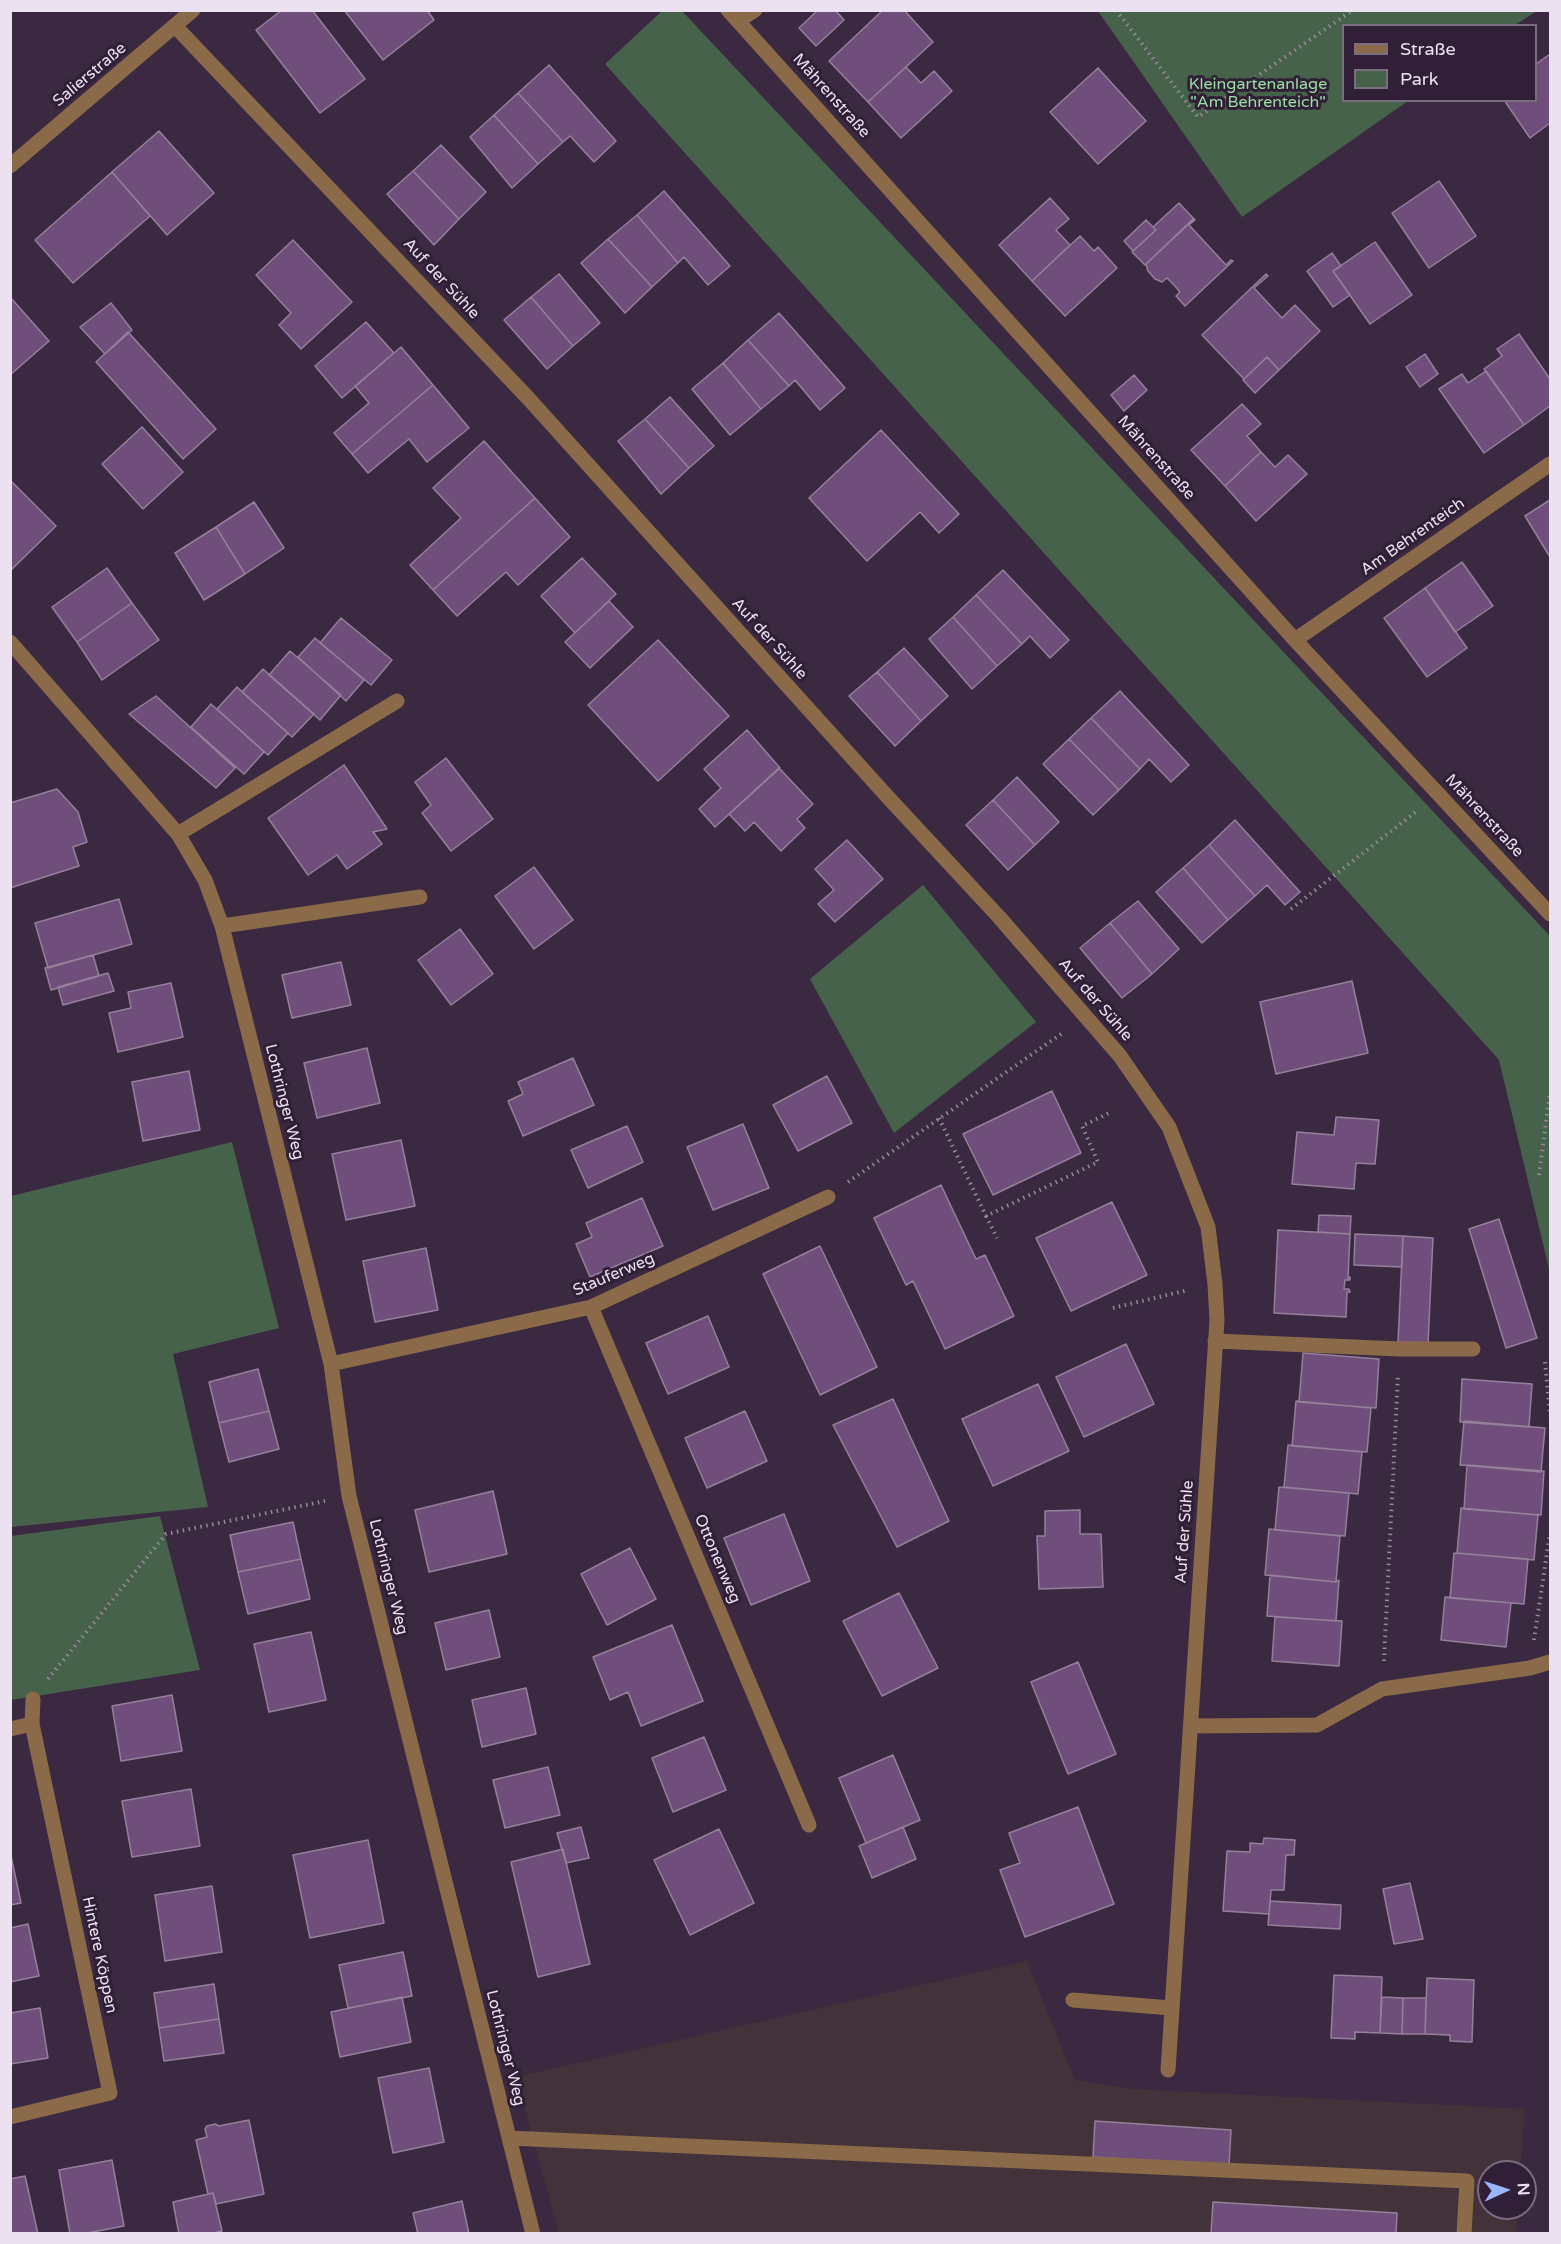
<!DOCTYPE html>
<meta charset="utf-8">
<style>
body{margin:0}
#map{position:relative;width:1561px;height:2244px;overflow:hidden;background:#3a2940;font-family:"Varela Round",sans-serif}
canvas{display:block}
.frame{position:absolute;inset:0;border:12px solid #ece1f0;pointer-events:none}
.legend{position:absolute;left:1342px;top:24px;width:195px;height:78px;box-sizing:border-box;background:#301f36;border:2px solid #7b6d80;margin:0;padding:8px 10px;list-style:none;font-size:18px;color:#ece1f0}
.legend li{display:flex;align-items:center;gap:12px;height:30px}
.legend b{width:30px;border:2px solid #7b6d80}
.north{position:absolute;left:1477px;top:2160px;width:60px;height:60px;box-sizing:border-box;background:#301f36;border:2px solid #7b6d80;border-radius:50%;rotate:87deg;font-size:16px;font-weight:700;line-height:24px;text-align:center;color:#ece1f0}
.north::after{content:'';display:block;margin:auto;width:21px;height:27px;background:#96b6fd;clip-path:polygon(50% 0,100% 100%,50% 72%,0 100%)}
</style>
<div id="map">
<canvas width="1561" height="2244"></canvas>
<div class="frame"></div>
<ul class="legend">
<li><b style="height:8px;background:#8b6a4a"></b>Straße</li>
<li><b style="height:16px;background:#46624a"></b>Park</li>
</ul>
<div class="north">N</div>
</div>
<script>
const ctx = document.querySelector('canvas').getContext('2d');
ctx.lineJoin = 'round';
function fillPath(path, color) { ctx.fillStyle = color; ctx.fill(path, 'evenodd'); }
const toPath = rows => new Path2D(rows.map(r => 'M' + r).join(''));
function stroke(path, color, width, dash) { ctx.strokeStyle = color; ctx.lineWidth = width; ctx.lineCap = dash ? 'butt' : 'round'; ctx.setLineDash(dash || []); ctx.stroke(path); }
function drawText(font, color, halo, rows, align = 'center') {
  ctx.font = font + ' "Varela Round",sans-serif'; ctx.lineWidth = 6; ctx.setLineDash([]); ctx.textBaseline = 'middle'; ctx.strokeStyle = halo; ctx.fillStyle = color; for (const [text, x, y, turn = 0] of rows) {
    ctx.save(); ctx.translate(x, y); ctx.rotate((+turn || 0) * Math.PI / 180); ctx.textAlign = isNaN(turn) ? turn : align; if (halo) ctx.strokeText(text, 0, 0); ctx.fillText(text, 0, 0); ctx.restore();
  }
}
const commercial = toPath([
 [1027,1961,1075,2080,1133,2089,1525,2109,1520,2172,1489,2172,1489,2208,1518,2208,1516,2233,559,2233,516,2077]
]);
const green = toPath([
 [662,11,682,11,1550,936,1550,1273,1499,1060,605,64],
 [1098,11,1537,11,1515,25,1344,26,1344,100,1408,101,1242,217],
 [923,885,1036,1022,894,1133,810,979],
 [232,1142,279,1328,173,1354,208,1507,11,1527,11,1196],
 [160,1516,200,1670,11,1700,11,1536]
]);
const building = toPath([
 [282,10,312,10,365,79,320,113,256,30,282,10],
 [344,10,427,10,434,20,383,60,344,10],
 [818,10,835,10,844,20,816,46,799,28,818,10],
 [883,10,904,10,933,42,868,102,829,61,883,10],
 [1550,54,1550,123,1530,138,1504,100,1536,100,1536,64,1550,54],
 [549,65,616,141,594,162,570,136,563,142,518,93,549,65],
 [906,67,921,83,934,71,952,91,901,138,868,102,906,67],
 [1098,68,1146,121,1098,164,1050,112,1098,68],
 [518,93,563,142,538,164,494,115,518,93],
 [494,115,538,164,512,188,470,137,494,115],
 [159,131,214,193,167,235,112,172,159,131],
 [441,145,486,192,459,219,413,171,441,145],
 [413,171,459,219,434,245,387,194,413,171],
 [112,172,150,216,73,283,35,240,112,172],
 [1439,181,1476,236,1429,268,1392,213,1439,181],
 [664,191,730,266,708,285,684,257,678,263,637,215,664,191],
 [1050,198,1069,219,1056,230,1070,245,1032,281,999,245,1050,198],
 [1179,203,1194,219,1145,265,1132,252,1156,230,1153,227,1179,203],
 [637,215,678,263,652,287,608,239,637,215],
 [1193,219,1195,220,1189,225,1226,265,1231,260,1233,261,1185,306,1176,296,1180,292,1174,285,1167,278,1162,282,1155,279,1148,271,1146,264,1193,219],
 [1146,220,1156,230,1133,251,1124,241,1146,220],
 [1080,236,1094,251,1098,247,1117,268,1065,316,1032,281,1080,236],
 [608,239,652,287,625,313,581,263,608,239],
 [293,240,352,302,301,349,279,325,291,313,256,275,293,240],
 [1375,242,1412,295,1370,324,1333,271,1375,242],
 [1332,253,1341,266,1333,271,1350,295,1333,307,1307,271,1332,253],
 [559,274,600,323,573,346,531,297,559,274],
 [1266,274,1268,276,1254,288,1282,318,1295,305,1320,331,1279,370,1267,357,1244,379,1202,335,1266,274],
 [10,297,49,341,10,375,10,297],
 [531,297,573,346,547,369,504,320,531,297],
 [111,303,132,330,105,354,80,327,111,303],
 [779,313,845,388,820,410,795,380,789,386,748,340,779,313],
 [366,322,394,353,342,398,315,366,366,322],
 [128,332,216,429,183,459,96,362,128,332],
 [1519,334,1550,379,1550,406,1524,425,1484,369,1502,356,1497,349,1519,334],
 [748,340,789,386,761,409,723,363,748,340],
 [401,347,433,385,352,454,334,433,369,403,355,386,401,347],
 [1425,354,1438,374,1420,387,1406,367,1425,354],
 [1267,357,1279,370,1255,393,1243,380,1267,357],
 [723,363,761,409,730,435,692,389,723,363],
 [1486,371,1524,425,1484,453,1439,389,1462,374,1468,383,1486,371],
 [1134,375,1147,390,1124,411,1111,395,1134,375],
 [433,385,469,428,427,462,409,439,368,473,352,454,433,385],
 [670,397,714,446,689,468,645,419,670,397],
 [1242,404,1261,424,1247,436,1261,452,1225,486,1191,450,1242,404],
 [645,419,689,468,661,494,618,441,645,419],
 [142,427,183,472,143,509,102,464,142,427],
 [881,430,959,514,939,533,920,512,867,561,809,498,881,430],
 [484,441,535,498,433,590,410,565,461,518,433,488,484,441],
 [1261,452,1275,467,1288,455,1307,474,1256,521,1225,486,1261,452],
 [10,480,56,526,11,570,10,569,10,480],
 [535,498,570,537,518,585,506,572,457,616,433,590,535,498],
 [1550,500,1550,557,1525,516,1550,500],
 [254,502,284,548,245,574,216,527,254,502],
 [216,527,245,574,204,600,175,553,216,527],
 [582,558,616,594,575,633,541,596,582,558],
 [1462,562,1493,606,1455,632,1425,588,1462,562],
 [107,568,132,603,77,642,52,607,107,568],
 [1003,570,1069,640,1050,658,1030,636,1022,644,976,595,1003,570],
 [1425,588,1467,648,1427,677,1384,618,1425,588],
 [976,595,1022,644,997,666,953,617,976,595],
 [609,601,633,627,590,668,565,642,609,601],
 [132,603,159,640,102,680,77,642,132,603],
 [953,617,997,666,972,689,929,639,953,617],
 [341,618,392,660,371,685,320,643,341,618],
 [315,638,364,680,346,701,298,657,315,638],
 [658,640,729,716,658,781,588,705,658,640],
 [904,648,948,696,921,721,877,672,904,648],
 [290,651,341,695,320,720,269,675,290,651],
 [263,669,314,714,292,737,242,692,263,669],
 [877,672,921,721,895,746,849,696,877,672],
 [237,687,288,733,268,755,217,709,237,687],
 [1120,691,1189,765,1171,782,1149,759,1140,769,1091,718,1120,691],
 [156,696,235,768,216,788,129,714,156,696],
 [211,704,264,752,244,774,191,727,211,704],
 [1091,718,1140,769,1119,790,1069,739,1091,718],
 [747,730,780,768,715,827,699,809,721,788,704,769,747,730],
 [1069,739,1119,790,1093,815,1043,764,1069,739],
 [446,758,493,819,451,851,422,813,431,805,415,782,446,758],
 [344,765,387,829,373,832,382,844,347,869,337,855,308,875,268,818,344,765],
 [779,768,813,804,797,819,805,828,781,851,754,822,745,831,729,814,779,768],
 [1017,777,1059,822,1035,845,993,800,1017,777],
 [57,789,78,812,87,842,73,847,79,866,10,888,10,803,57,789],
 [993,800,1035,845,1008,870,966,825,993,800],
 [1235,820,1300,892,1285,905,1267,885,1255,896,1209,845,1235,820],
 [847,840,883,879,835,922,818,904,834,890,815,869,847,840],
 [1209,845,1255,896,1228,920,1183,868,1209,845],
 [534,867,573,920,534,949,495,896,534,867],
 [1183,868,1228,920,1202,943,1156,892,1183,868],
 [119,899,132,944,48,968,35,923,119,899],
 [1138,901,1179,949,1152,974,1110,923,1138,901],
 [1110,923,1152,974,1122,998,1080,948,1110,923],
 [460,929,493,974,451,1005,418,960,460,929],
 [93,955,99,976,51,990,45,968,93,955],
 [341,962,351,1005,292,1018,282,975,341,962],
 [108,973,114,991,63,1005,58,987,108,973],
 [1352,981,1368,1053,1276,1074,1260,1002,1352,981],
 [171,983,183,1037,118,1052,109,1013,131,1008,128,992,171,983],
 [367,1048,380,1103,317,1118,304,1063,367,1048],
 [573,1058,594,1105,523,1136,508,1101,523,1094,518,1082,573,1058],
 [189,1071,200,1130,143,1141,132,1082,189,1071],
 [827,1076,852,1123,798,1151,773,1105,827,1076],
 [1052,1091,1081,1153,993,1195,963,1134,1052,1091],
 [1336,1117,1379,1120,1375,1164,1356,1163,1354,1189,1292,1184,1297,1132,1334,1135,1336,1117],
 [743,1124,769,1188,713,1210,687,1147,743,1124],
 [627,1126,643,1162,588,1188,571,1150,627,1126],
 [401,1140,415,1206,346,1220,332,1154,401,1140],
 [941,1185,976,1259,985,1255,1014,1316,945,1349,913,1281,906,1285,874,1218,941,1185],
 [642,1198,663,1246,590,1277,576,1244,592,1237,586,1223,642,1198],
 [1112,1202,1147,1275,1071,1311,1036,1238,1112,1202],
 [1319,1215,1351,1216,1350,1234,1318,1232,1319,1215],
 [1499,1219,1537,1338,1506,1348,1469,1229,1499,1219],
 [1278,1230,1350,1234,1348,1278,1350,1277,1350,1280,1345,1280,1344,1289,1349,1289,1350,1292,1347,1292,1346,1317,1274,1313,1278,1230],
 [1355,1234,1403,1236,1402,1267,1354,1265,1355,1234],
 [1403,1236,1433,1238,1428,1343,1398,1342,1403,1236],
 [820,1246,877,1367,820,1395,763,1274,820,1246],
 [426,1248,438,1310,375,1322,363,1261,426,1248],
 [708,1316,729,1367,668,1394,646,1343,708,1316],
 [1126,1344,1154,1404,1084,1437,1056,1377,1126,1344],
 [1303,1353,1379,1359,1376,1408,1299,1402,1303,1353],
 [258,1369,269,1411,219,1423,209,1382,258,1369],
 [1462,1379,1532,1384,1529,1427,1460,1422,1462,1379],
 [1038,1384,1069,1451,993,1486,962,1419,1038,1384],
 [893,1399,949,1521,897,1547,833,1425,893,1399],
 [1296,1401,1371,1408,1367,1452,1292,1446,1296,1401],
 [269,1411,279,1449,229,1462,219,1423,269,1411],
 [745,1411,767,1461,707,1488,685,1438,745,1411],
 [1464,1421,1545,1428,1541,1472,1460,1465,1464,1421],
 [1288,1445,1362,1452,1358,1494,1284,1487,1288,1445],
 [1467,1465,1544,1471,1541,1515,1464,1509,1467,1465],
 [1279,1487,1349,1493,1345,1536,1275,1530,1279,1487],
 [493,1491,507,1554,429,1572,415,1510,493,1491],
 [1461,1508,1538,1515,1534,1560,1457,1553,1461,1508],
 [1080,1510,1080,1534,1101,1534,1103,1587,1039,1589,1037,1536,1045,1536,1045,1511,1080,1510],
 [784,1514,810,1581,751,1605,724,1538,784,1514],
 [293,1522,301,1559,238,1572,230,1535,293,1522],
 [1269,1529,1340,1536,1336,1582,1265,1575,1269,1529],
 [630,1548,656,1599,607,1625,581,1574,630,1548],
 [1454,1553,1528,1559,1524,1604,1450,1598,1454,1553],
 [301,1559,310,1599,248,1614,238,1572,301,1559],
 [1270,1575,1336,1582,1339,1580,1336,1621,1267,1616,1270,1575],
 [899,1593,938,1668,882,1696,843,1621,899,1593],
 [1445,1597,1511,1603,1506,1647,1441,1640,1445,1597],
 [489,1610,500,1657,446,1670,435,1623,489,1610],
 [1275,1617,1342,1621,1339,1666,1272,1661,1275,1617],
 [672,1625,703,1701,641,1726,628,1692,610,1700,593,1657,672,1625],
 [311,1632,326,1700,269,1712,254,1644,311,1632],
 [1078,1662,1116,1754,1068,1774,1031,1682,1078,1662],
 [526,1688,536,1734,482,1747,472,1700,526,1688],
 [172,1695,182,1751,121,1761,112,1706,172,1695],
 [704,1737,726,1790,673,1812,652,1758,704,1737],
 [893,1755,920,1820,866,1843,839,1778,893,1755],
 [548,1767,560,1815,505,1828,493,1780,548,1767],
 [191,1789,200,1846,132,1857,122,1801,191,1789],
 [1078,1807,1114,1904,1025,1937,1000,1870,1020,1863,1009,1833,1078,1807],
 [581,1827,589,1858,566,1863,557,1833,581,1827],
 [903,1827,916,1859,872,1878,859,1846,903,1827],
 [719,1829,754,1903,690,1935,654,1860,719,1829],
 [1264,1838,1295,1840,1294,1855,1286,1855,1284,1890,1271,1890,1269,1914,1223,1911,1227,1851,1250,1852,1250,1843,1263,1844,1264,1838],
 [368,1840,384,1923,310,1938,293,1855,368,1840],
 [563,1849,590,1964,538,1977,511,1862,563,1849],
 [10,1851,21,1903,10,1905,10,1851],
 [1410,1883,1423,1939,1394,1944,1383,1889,1410,1883],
 [212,1886,222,1952,165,1961,155,1895,212,1886],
 [1270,1901,1341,1905,1340,1929,1268,1925,1270,1901],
 [28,1924,39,1976,10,1982,10,1928,28,1924],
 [403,1952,412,1996,348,2008,339,1965,403,1952],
 [1334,1975,1382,1977,1380,2033,1355,2032,1355,2039,1331,2038,1334,1975],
 [1427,1978,1474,1980,1472,2042,1450,2041,1450,2035,1425,2034,1427,1978],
 [214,1984,219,2019,159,2028,154,1993,214,1984],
 [402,1997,411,2042,340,2057,331,2012,402,1997],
 [1382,1997,1403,1998,1402,2034,1380,2033,1382,1997],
 [1403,1998,1426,1998,1425,2034,1402,2034,1403,1998],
 [40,2008,48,2058,10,2064,10,2013,40,2008],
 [219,2019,224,2053,164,2061,159,2028,219,2019],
 [429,2068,444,2142,393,2153,378,2078,429,2068],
 [249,2120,264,2194,216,2204,213,2193,208,2194,196,2140,207,2137,205,2129,207,2126,215,2124,219,2126,249,2120],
 [1095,2121,1231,2130,1229,2166,1093,2157,1095,2121],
 [112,2160,124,2226,82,2234,70,2234,59,2170,112,2160],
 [25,2176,38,2234,10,2234,10,2179,25,2176],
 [213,2193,222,2231,209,2234,179,2234,173,2202,213,2193],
 [462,2201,469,2234,418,2234,413,2213,462,2201],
 [1213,2202,1397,2213,1396,2234,1211,2234,1213,2202]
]);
const path = toPath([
 [1116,10,1198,117,1353,10],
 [1291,909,1417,811],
 [939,1118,986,1216,1098,1162,1082,1126,1109,1113],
 [1539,1175,1550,1092],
 [848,1182,1064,1032],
 [986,1216,997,1238],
 [1113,1308,1188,1290],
 [1545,1362,1550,1413],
 [1534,1640,1550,1533],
 [1384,1661,1398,1375],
 [48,1679,166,1534,325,1501]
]);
const minor = toPath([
 [728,10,1295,640,1550,914],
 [738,21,755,10],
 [175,26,528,398,885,794,999,917,1120,1056,1169,1127,1208,1227,1215,1284,1217,1320,1168,2070],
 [10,166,193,10],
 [1295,640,1550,464],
 [10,642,178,834,205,880,222,926,331,1364,349,1496,533,2234],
 [178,834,397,701],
 [222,926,420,897],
 [591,1307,809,1825],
 [1215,1341,1400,1349,1473,1349],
 [331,1364,591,1307,828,1197],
 [32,1724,33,1699],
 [1191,1726,1317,1725,1382,1689,1530,1668,1550,1662],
 [10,1729,32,1724,110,2093,10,2117],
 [1073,2000,1171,2008],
 [509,2138,1467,2181,1464,2234]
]);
const streetNames = [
 ["Salierstraße",90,75,-40],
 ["Mährenstraße",831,96,48],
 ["Auf der Sühle",441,279,47],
 ["Mährenstraße",1156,458,48],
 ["Am Behrenteich",1413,537,-35],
 ["Auf der Sühle",769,639,48],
 ["Mährenstraße",1484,816,47],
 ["Auf der Sühle",1095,1000,49],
 ["Lothringer Weg",284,1102,76],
 ["Stauferweg",614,1275,-23],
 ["Auf der Sühle",1185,1532,-86],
 ["Ottonenweg",717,1559,67],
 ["Lothringer Weg",388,1577,76],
 ["Hintere Köppen",99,1955,78],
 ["Lothringer Weg",505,2048,76]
];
const parkNames = [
 ["Kleingartenanlage",1258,85],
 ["\"Am Behrenteich\"",1258,103]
];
fillPath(commercial, '#44323b');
fillPath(green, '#46624a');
fillPath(building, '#704e7b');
stroke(building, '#94809b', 1.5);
stroke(path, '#96889b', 4, [1.5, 4.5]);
stroke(minor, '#8b6a4a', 15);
drawText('16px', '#ece1f0', '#301f36', streetNames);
drawText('16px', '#98dfa2', '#301f36', parkNames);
</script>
